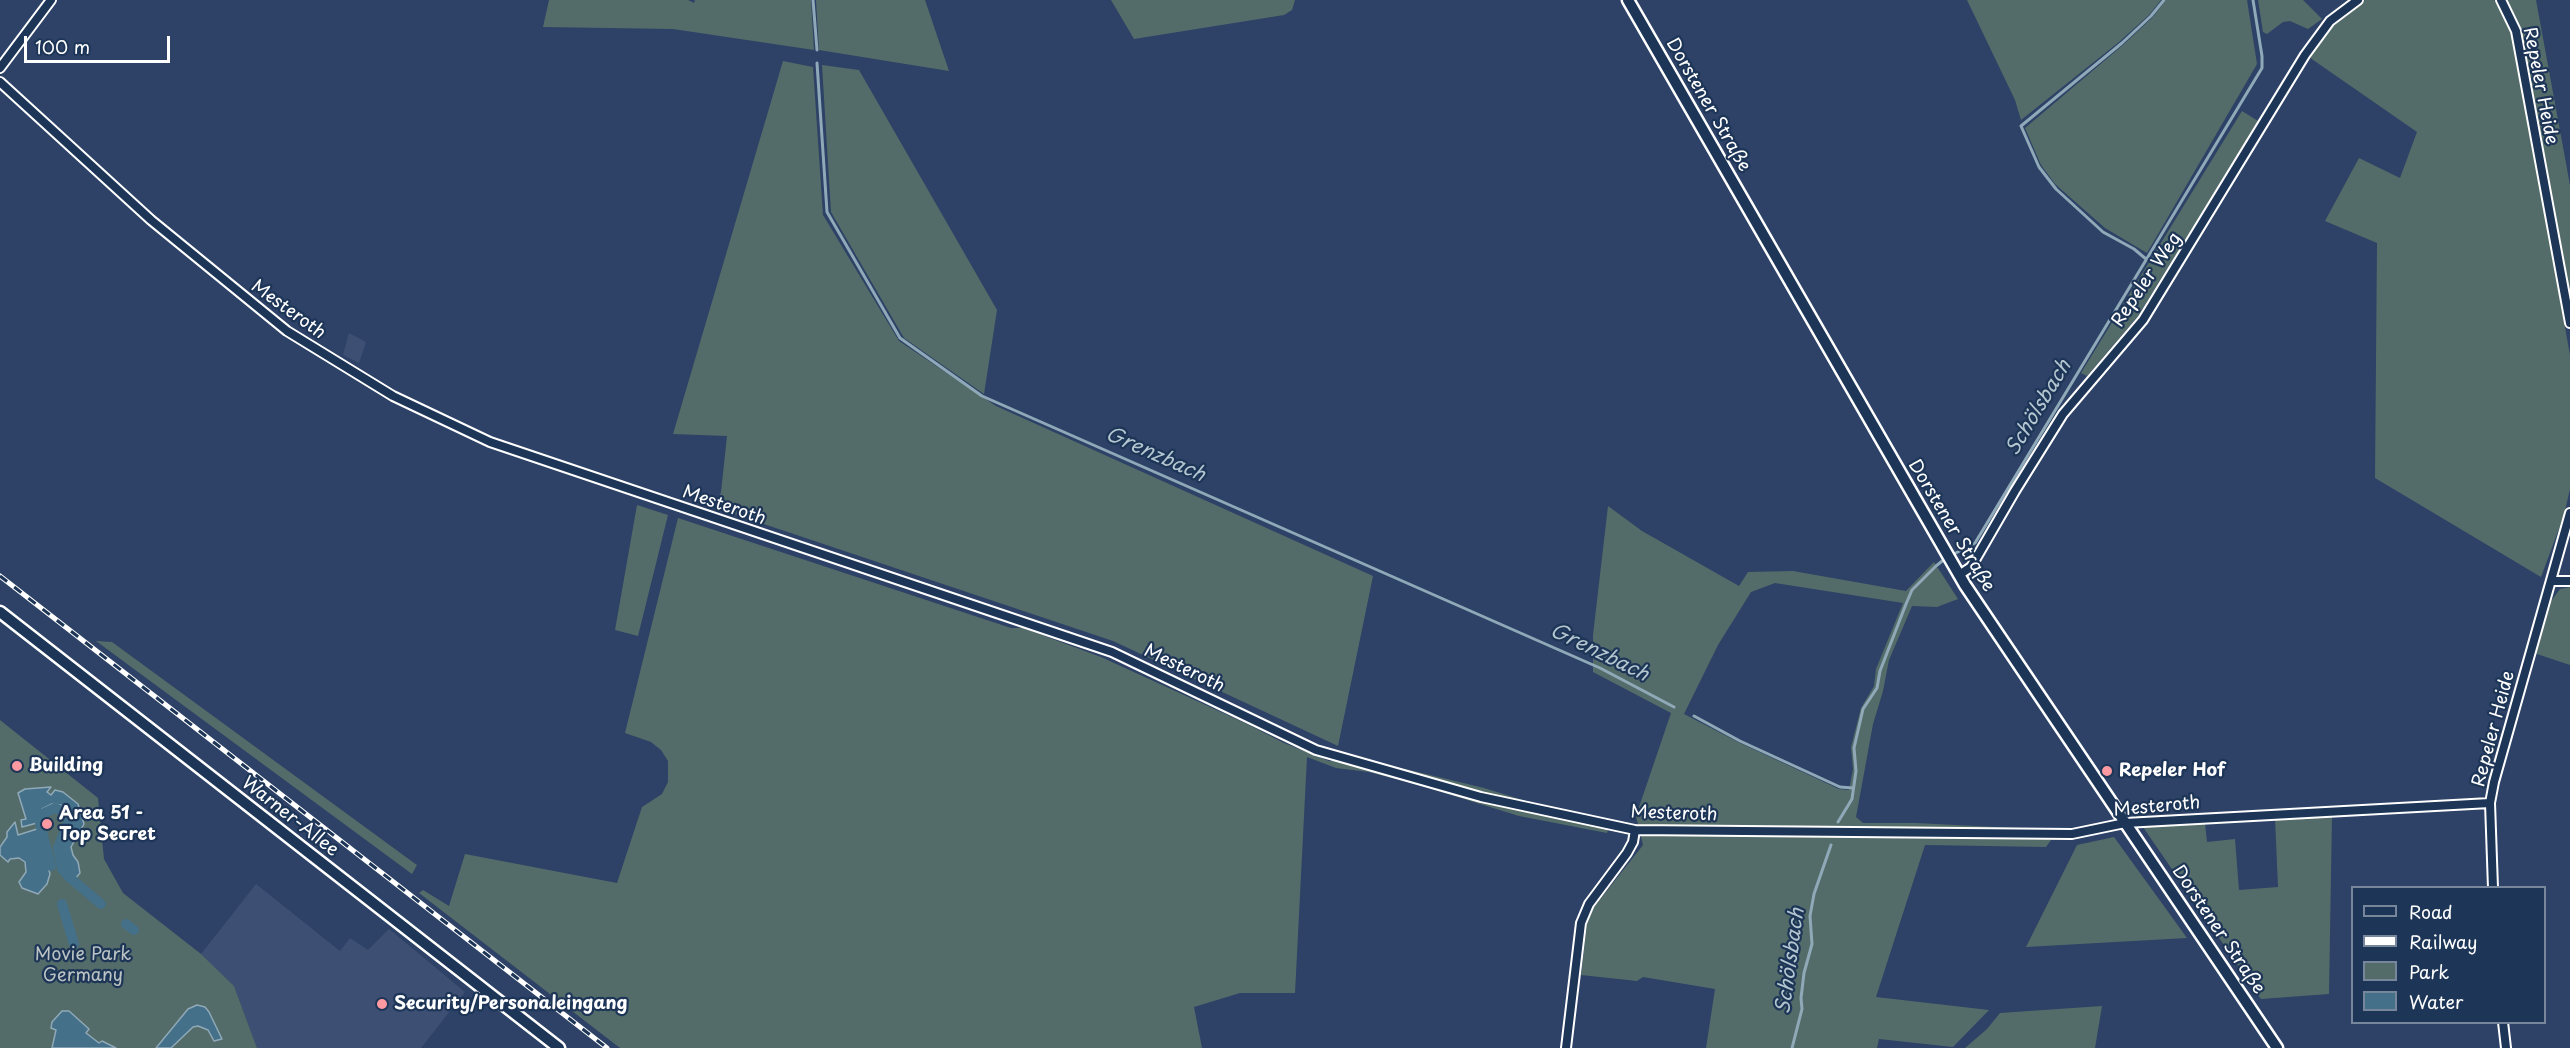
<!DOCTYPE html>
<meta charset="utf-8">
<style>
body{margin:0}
#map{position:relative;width:2570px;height:1048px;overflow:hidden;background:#2d4266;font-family:"Playpen Sans",sans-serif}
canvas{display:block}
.legend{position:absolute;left:2351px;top:886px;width:195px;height:138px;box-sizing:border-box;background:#1d3557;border:2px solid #77869a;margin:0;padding:8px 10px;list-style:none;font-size:18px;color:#fff}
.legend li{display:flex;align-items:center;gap:12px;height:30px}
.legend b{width:30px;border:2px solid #77869a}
.scale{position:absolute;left:24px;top:36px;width:146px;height:27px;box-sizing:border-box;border:3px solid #fff;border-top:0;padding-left:8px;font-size:18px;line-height:21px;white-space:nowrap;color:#fff;-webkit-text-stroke:4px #1d3557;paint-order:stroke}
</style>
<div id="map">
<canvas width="2570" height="1048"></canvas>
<ul class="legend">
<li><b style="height:8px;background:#1d3557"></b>Road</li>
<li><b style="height:8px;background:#fff"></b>Railway</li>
<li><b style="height:16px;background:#546c69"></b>Park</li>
<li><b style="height:16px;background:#447089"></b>Water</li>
</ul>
<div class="scale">100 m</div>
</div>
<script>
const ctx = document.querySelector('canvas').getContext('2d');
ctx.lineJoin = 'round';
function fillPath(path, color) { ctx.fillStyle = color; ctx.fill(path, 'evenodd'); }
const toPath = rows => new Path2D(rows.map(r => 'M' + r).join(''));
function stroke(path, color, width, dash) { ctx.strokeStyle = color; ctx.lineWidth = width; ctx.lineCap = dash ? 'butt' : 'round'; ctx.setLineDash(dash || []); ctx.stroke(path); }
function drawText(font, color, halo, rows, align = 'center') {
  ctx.font = font + ' "Playpen Sans",sans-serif'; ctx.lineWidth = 4.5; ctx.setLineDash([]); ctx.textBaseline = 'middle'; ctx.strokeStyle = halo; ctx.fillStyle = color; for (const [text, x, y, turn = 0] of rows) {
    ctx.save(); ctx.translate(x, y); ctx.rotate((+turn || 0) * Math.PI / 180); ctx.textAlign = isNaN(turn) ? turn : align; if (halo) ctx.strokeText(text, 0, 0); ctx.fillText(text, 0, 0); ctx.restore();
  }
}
const built = toPath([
 [349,333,366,342,359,363,343,355],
 [256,884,340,951,350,938,368,950,389,929,465,992,421,1048,257,1048,234,986,201,954]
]);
const green = toPath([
 [549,0,688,0,694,3,695,0,811,0,814,50,673,29,543,27],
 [816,0,925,0,949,71,819,50],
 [1111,0,1295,0,1292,10,1284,15,1134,39],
 [1967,0,2161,0,2149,15,2119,42,2021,120,2015,100],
 [2166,0,2247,0,2257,64,2147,253,2105,228,2055,184,2041,165,2025,128,2123,45,2153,17],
 [2258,0,2303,0,2322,19,2308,29,2290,21,2283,22,2267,34,2263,32],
 [2365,0,2494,0,2502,11,2513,39,2570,355,2570,489,2564,515,2541,577,2375,478,2377,243,2325,221,2359,158,2400,178,2417,132,2306,55,2335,22],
 [2503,0,2536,0,2570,185,2570,311,2522,44,2513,13],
 [783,61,813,67,823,215,899,341,996,406,1373,576,1338,746,1113,641,716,508,721,492,727,436,673,434],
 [822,65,859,70,997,310,984,394,904,338,831,212],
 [2242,111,2258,121,2138,316,2087,376,2081,373],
 [637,505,668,515,638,636,615,630],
 [1608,506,1642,531,1739,586,1748,572,1793,571,1906,591,1934,562,1958,599,1937,607,1912,606,1889,660,1883,691,1873,724,1856,817,1863,823,1916,823,2016,828,2051,840,2046,847,1925,845,1876,997,1989,1010,1953,1047,1879,1039,1877,1048,1706,1048,1715,989,1643,977,1637,981,1581,975,1587,924,1594,907,1643,845,1636,816,1671,713,1593,672,1593,635],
 [1775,583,1903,603,1876,669,1874,686,1861,708,1851,747,1853,769,1849,790,1839,789,1740,743,1684,714,1718,645,1751,592],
 [678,518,1011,628,1023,628,1101,657,1245,723,1284,743,1329,761,1372,761,1484,788,1584,819,1611,819,1607,833,1519,816,1422,786,1369,772,1336,768,1307,757,1295,993,1240,993,1194,1007,1202,1048,620,1048,419,893,423,890,449,906,465,854,617,883,642,807,662,794,668,782,668,761,661,750,651,742,625,733],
 [2570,587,2570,665,2534,653,2549,604,2560,589],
 [96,641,112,642,410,860,417,865,412,874],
 [0,720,98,798,104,859,123,893,201,954,234,986,257,1048,0,1048],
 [2332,815,2329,994,2261,999,2143,827,2205,823,2207,842,2235,839,2239,890,2278,887,2275,818],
 [2114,837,2187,938,2026,947,2077,845],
 [2102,1006,2095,1048,1965,1048,1987,1029,2000,1013]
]);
const water = toPath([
 [51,787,47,792,51,795,55,790,63,792,78,804,84,824,71,847,73,855,78,862,80,873,75,879,66,870,60,851,63,839,71,829,73,821,71,814,61,805,52,804,42,809,37,823,22,827,21,820,26,819,18,793,25,789,51,787],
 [15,822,18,835,37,829,38,831,50,874,47,884,38,894,22,888,19,882,26,872,25,862,19,858,10,859,8,862,0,855,0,847,7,837,7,832,15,822],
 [197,1005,205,1007,209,1012,222,1039,214,1041,208,1030,198,1026,193,1027,171,1048,156,1048,188,1009,197,1005],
 [62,1011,69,1011,89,1029,86,1033,99,1043,102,1041,116,1048,52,1048,56,1030,51,1028,52,1022,62,1011]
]);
const stream = toPath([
 [813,0,817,50],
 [817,63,827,212,900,338,982,396,1600,668,1674,707],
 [2146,259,2134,249,2103,232,2056,189,2039,167,2021,126,2122,43,2151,16,2164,0],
 [1952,555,1975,543,2262,68,2262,56,2253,0],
 [1694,716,1740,741,1840,787,1853,788],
 [1838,822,1852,799,1856,771,1854,748,1863,709,1877,688,1880,671,1906,604,1912,590,1936,566,1946,558],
 [1792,1048,1802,1009,1801,998,1804,973,1812,944,1810,916,1814,894,1831,845]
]);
const canal = toPath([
 [51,866,40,824,42,814,55,808,64,812,69,821,58,848,62,869,69,877,101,904],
 [62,904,74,944],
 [126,924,134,930]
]);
const street = toPath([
 [2501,0,2516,31,2570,323],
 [0,68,51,0],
 [0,82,151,220,287,331,393,396,490,442,1112,652,1316,750,1481,797,1635,830,2072,834,2125,823,2490,803],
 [1959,575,1971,567,2015,491,2063,414,2143,320,2305,55,2330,21,2358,0],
 [2552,581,2570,581],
 [2493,888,2490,803,2494,782,2570,513],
 [2503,1022,2506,1048],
 [1566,1048,1581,923,1589,904,1627,853,1633,842,1635,830]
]);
const secondary = toPath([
 [1628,0,1965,585,2277,1048],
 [0,612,559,1048]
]);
const rail = toPath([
 [0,576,607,1048]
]);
const markers = [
 [17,766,6,"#ff9aa2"],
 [2107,771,6,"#ff9aa2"],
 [47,824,6,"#ff9aa2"],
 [382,1004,6,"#ff9aa2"]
];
const streetNames = [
 ["Repeler Heide",2540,86,79],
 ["Dorstener Straße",1708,105,60],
 ["Repeler Weg",2147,280,-56],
 ["Mesteroth",288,310,36],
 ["Mesteroth",724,506,19],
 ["Dorstener Straße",1951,526,59],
 ["Mesteroth",1184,669,26],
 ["Repeler Heide",2494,729,-75],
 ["Mesteroth",2157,807,-5],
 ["Mesteroth",1674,814,2],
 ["Warner-Allee",290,817,38],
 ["Dorstener Straße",2218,930,56]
];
const poiNames = [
 ["Building",29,766],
 ["Repeler Hof",2119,771],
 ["Area 51 -",59,814],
 ["Top Secret",59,835],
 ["Security/Personaleingang",394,1004]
];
const parkNames = [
 ["Movie Park",83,955],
 ["Germany",83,976]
];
const waterNames = [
 ["Schölsbach",2039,408,-59],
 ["Grenzbach",1155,455,24],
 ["Grenzbach",1599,653,26],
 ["Schölsbach",1791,961,-82]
];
fillPath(built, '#3d5074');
fillPath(green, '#546c69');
fillPath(water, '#447089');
stroke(water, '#8fa9b8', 1.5);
stroke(stream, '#8fa9b8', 3);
stroke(canal, '#447089', 10);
stroke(street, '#fff', 12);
stroke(secondary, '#fff', 15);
stroke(street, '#1d3557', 8);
stroke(secondary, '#1d3557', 10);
stroke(rail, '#fff', 5);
stroke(rail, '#1d3557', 3, [9]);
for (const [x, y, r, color] of markers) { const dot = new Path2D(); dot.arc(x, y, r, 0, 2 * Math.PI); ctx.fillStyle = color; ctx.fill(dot); stroke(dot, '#1d3557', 2); }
drawText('18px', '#fff', '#1d3557', streetNames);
drawText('bold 18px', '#fff', '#1d3557', poiNames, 'left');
drawText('18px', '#bbc4c3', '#1d3557', parkNames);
drawText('italic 20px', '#b4c6d0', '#1d3557', waterNames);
</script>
